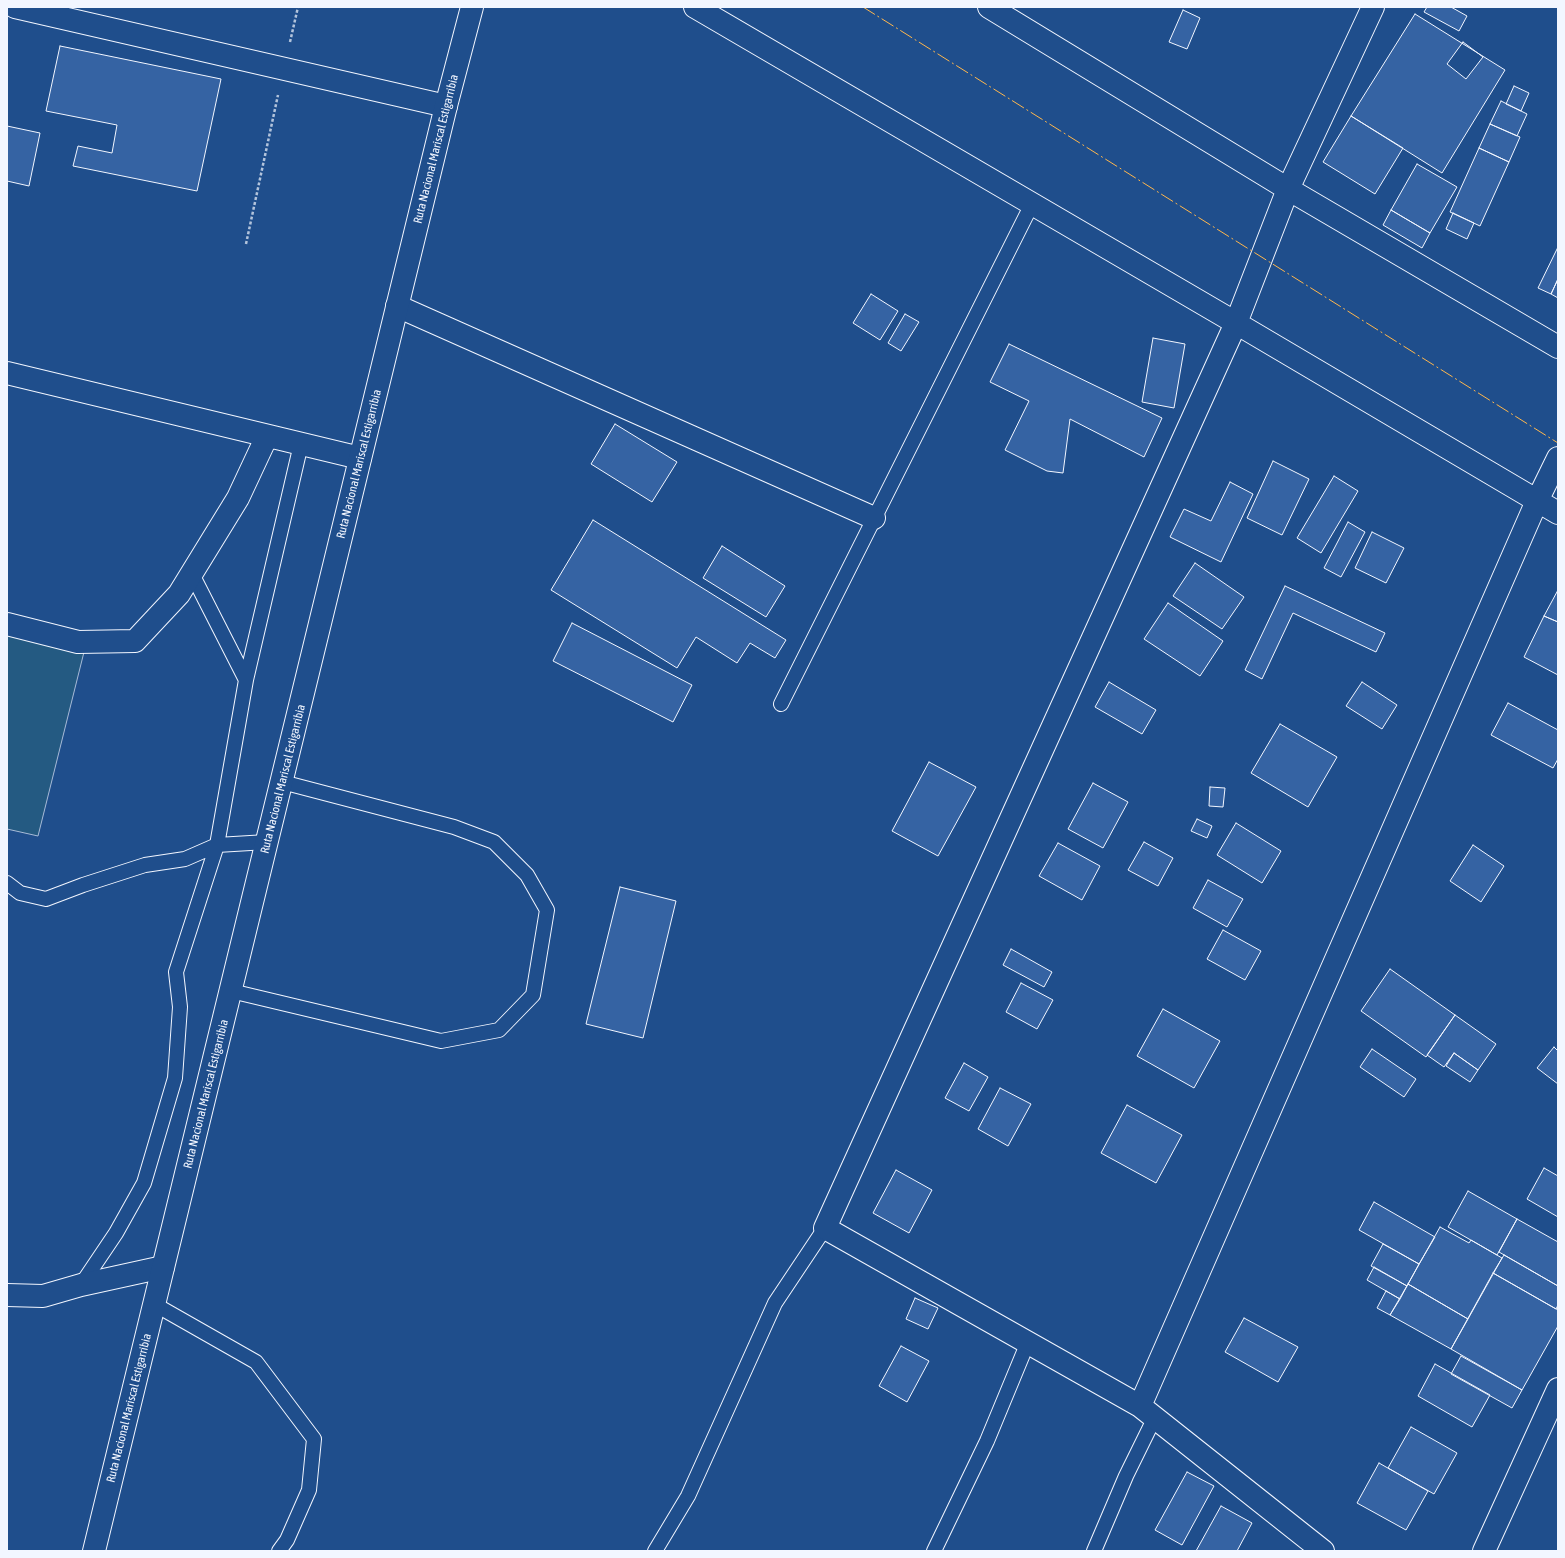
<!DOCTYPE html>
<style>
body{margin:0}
#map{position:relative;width:1565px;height:1558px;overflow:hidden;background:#1f4e8c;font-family:"Asap Condensed",sans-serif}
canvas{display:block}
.frame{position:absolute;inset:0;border:8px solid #f2f6ff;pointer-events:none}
</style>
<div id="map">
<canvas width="1565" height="1558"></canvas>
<div class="frame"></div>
</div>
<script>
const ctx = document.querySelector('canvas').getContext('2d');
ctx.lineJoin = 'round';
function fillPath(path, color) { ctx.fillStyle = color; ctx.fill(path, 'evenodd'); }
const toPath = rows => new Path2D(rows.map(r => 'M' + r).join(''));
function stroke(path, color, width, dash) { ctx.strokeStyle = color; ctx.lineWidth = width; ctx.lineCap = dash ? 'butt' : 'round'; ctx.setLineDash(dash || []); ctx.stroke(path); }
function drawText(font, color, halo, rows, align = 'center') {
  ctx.font = font + ' "Asap Condensed",sans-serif'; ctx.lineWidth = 3; ctx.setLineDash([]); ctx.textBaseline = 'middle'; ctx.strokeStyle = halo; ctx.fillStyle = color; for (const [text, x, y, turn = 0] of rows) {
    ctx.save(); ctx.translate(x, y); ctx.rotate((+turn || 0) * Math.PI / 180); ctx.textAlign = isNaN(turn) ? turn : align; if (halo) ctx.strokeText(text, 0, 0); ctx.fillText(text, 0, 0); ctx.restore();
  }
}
const green = toPath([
 [7,628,85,648,38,836,7,829,7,628]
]);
const building = toPath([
 [1427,7,1451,7,1467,16,1459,31,1424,12,1427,7],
 [1183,10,1200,18,1187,49,1169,42,1183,10],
 [1415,14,1505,70,1442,173,1351,116,1415,14],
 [1463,42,1483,57,1466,79,1447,64,1463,42],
 [60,46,221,79,197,191,73,166,78,146,112,153,117,125,46,111,60,46],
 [1514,86,1529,93,1521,111,1506,104,1514,86],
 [1501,101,1527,114,1517,136,1490,124,1501,101],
 [1351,116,1403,148,1375,194,1323,162,1351,116],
 [1490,124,1520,137,1509,162,1479,148,1490,124],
 [7,126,40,133,29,186,7,181,7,126],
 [1479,148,1509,162,1480,226,1450,212,1479,148],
 [1417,164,1457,187,1430,233,1391,210,1417,164],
 [1391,210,1430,233,1422,248,1383,225,1391,210],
 [1453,213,1474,223,1467,239,1446,229,1453,213],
 [1558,247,1558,279,1551,294,1538,288,1558,247],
 [1558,279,1558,298,1551,294,1558,279],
 [871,294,898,311,880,340,853,323,871,294],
 [905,314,919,322,901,351,888,343,905,314],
 [1153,338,1185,344,1174,408,1142,402,1153,338],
 [1009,344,1162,418,1144,457,1070,419,1063,473,1047,471,1005,450,1029,401,990,382,1009,344],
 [615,424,677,462,652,502,591,464,615,424],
 [1273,461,1309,479,1282,535,1247,518,1273,461],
 [1334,476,1358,491,1321,553,1297,538,1334,476],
 [1230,482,1253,494,1221,562,1170,537,1184,509,1211,521,1230,482],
 [593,520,786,640,775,658,750,643,737,663,696,637,677,668,551,590,593,520],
 [1348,522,1365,532,1341,577,1324,568,1348,522],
 [1372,532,1404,548,1386,583,1355,568,1372,532],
 [722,546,785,586,766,617,703,578,722,546],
 [1195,563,1244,597,1222,629,1173,596,1195,563],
 [1285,586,1385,633,1376,652,1293,613,1262,679,1245,670,1285,586],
 [1558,590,1558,622,1544,616,1558,590],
 [1168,603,1223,641,1200,676,1144,639,1168,603],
 [1544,616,1558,622,1558,675,1524,657,1544,616],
 [572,623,692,685,673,722,553,661,572,623],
 [1109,682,1156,710,1142,734,1095,707,1109,682],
 [1362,682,1397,705,1382,729,1346,706,1362,682],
 [1508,703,1558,730,1558,759,1553,768,1491,735,1508,703],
 [1280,724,1337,757,1308,807,1251,773,1280,724],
 [929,762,976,787,938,856,892,831,929,762],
 [1093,783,1128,802,1103,848,1068,829,1093,783],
 [1210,787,1225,788,1223,807,1209,806,1210,787],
 [1197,819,1212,826,1207,838,1191,831,1197,819],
 [1236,823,1281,851,1262,883,1217,855,1236,823],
 [1144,842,1173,858,1158,886,1128,870,1144,842],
 [1058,843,1100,866,1082,900,1039,876,1058,843],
 [1473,845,1504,866,1481,902,1450,881,1473,845],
 [1208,880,1243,899,1227,927,1193,908,1208,880],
 [620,887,676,901,643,1038,586,1024,620,887],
 [1223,930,1261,951,1245,980,1207,959,1223,930],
 [1011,949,1052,972,1044,987,1003,965,1011,949],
 [1390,969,1455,1015,1426,1057,1361,1011,1390,969],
 [1021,983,1053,1000,1037,1029,1006,1012,1021,983],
 [1163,1009,1220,1041,1194,1088,1137,1056,1163,1009],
 [1455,1015,1496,1044,1478,1070,1454,1053,1444,1067,1427,1055,1455,1015],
 [1554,1047,1558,1051,1558,1084,1537,1068,1554,1047],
 [1372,1049,1416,1079,1404,1097,1360,1067,1372,1049],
 [1454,1053,1478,1070,1470,1082,1446,1066,1454,1053],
 [964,1063,988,1077,969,1111,945,1098,964,1063],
 [1000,1088,1031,1104,1008,1146,978,1129,1000,1088],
 [1127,1105,1182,1135,1156,1183,1101,1153,1127,1105],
 [1544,1168,1558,1176,1558,1217,1527,1199,1544,1168],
 [896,1170,932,1190,909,1233,873,1213,896,1170],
 [1468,1191,1517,1219,1497,1255,1448,1227,1468,1191],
 [1374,1202,1435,1237,1419,1264,1359,1230,1374,1202],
 [1517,1219,1558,1242,1558,1286,1499,1252,1517,1219],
 [1440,1227,1469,1243,1471,1240,1502,1258,1468,1319,1408,1284,1440,1227],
 [1383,1244,1419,1264,1407,1286,1371,1266,1383,1244],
 [1504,1255,1558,1286,1558,1305,1556,1309,1493,1273,1504,1255],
 [1374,1267,1407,1286,1400,1299,1367,1280,1374,1267],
 [1493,1273,1558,1310,1558,1326,1522,1390,1451,1349,1493,1273],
 [1408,1284,1468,1319,1451,1349,1390,1315,1408,1284],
 [1386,1291,1400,1299,1390,1315,1377,1308,1386,1291],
 [915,1298,938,1308,928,1329,906,1319,915,1298],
 [1244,1318,1298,1347,1278,1382,1225,1352,1244,1318],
 [901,1346,929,1361,907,1402,879,1386,901,1346],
 [1461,1356,1522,1390,1512,1408,1451,1374,1461,1356],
 [1435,1364,1490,1395,1472,1427,1418,1396,1435,1364],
 [1411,1427,1457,1453,1434,1494,1388,1468,1411,1427],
 [1379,1463,1428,1491,1406,1530,1357,1503,1379,1463],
 [1187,1472,1214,1486,1182,1545,1155,1530,1187,1472],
 [1221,1506,1252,1523,1237,1551,1196,1551,1221,1506]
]);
const path = toPath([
 [290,42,298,7],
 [246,244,278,95]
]);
const lane = toPath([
 [192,574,246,680],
 [781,704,1032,204],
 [7,883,20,893,46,899,83,885,145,865,185,859,217,845,267,842],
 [231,991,441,1041,499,1030,533,995,547,910,527,875,494,842,454,827,282,782],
 [81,1285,116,1233,144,1183,175,1078,180,1007,176,972,217,845,246,680,301,444],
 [154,1304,256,1362,314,1439,309,1490,287,1540,279,1551],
 [655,1551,688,1496,775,1303,825,1228],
 [934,1551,987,1441,1028,1342],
 [1094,1551,1126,1476,1155,1417]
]);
const street = toPath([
 [15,7,446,106],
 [695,7,1236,323,1558,513],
 [989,7,1288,189,1558,347],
 [397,306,874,518],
 [7,373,360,458],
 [7,624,78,642,135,641,179,594,238,498,267,436],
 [7,1295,43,1296,81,1285,163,1267],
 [1140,1406,1537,501,1558,458],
 [1323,1551,1140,1406,825,1228,1236,323,1288,189,1373,7],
 [1484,1551,1558,1389]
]);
const primary = toPath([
 [94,1551,446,106,472,7]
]);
const power = toPath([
 [863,7,1558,443]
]);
const streetNames = [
 ["Ruta Nacional Mariscal Estigarribia",436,149,-76],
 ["Ruta Nacional Mariscal Estigarribia",359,464,-76],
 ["Ruta Nacional Mariscal Estigarribia",283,779,-76],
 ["Ruta Nacional Mariscal Estigarribia",206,1094,-76],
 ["Ruta Nacional Mariscal Estigarribia",129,1408,-76]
];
fillPath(green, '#245a82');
stroke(green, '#a8bbd7', 1);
fillPath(building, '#3563a3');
stroke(building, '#f2f6ff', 1);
stroke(lane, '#f2f6ff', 16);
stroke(street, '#f2f6ff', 24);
stroke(primary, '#f2f6ff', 24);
stroke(path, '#b3c4dc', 2.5, [3, 2]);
stroke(lane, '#1f4e8c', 14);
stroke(street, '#1f4e8c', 22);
stroke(primary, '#1f4e8c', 22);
stroke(power, '#ffb74d', 1, [14, 3, 2, 3]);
drawText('12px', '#f2f6ff', '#1f4e8c', streetNames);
</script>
